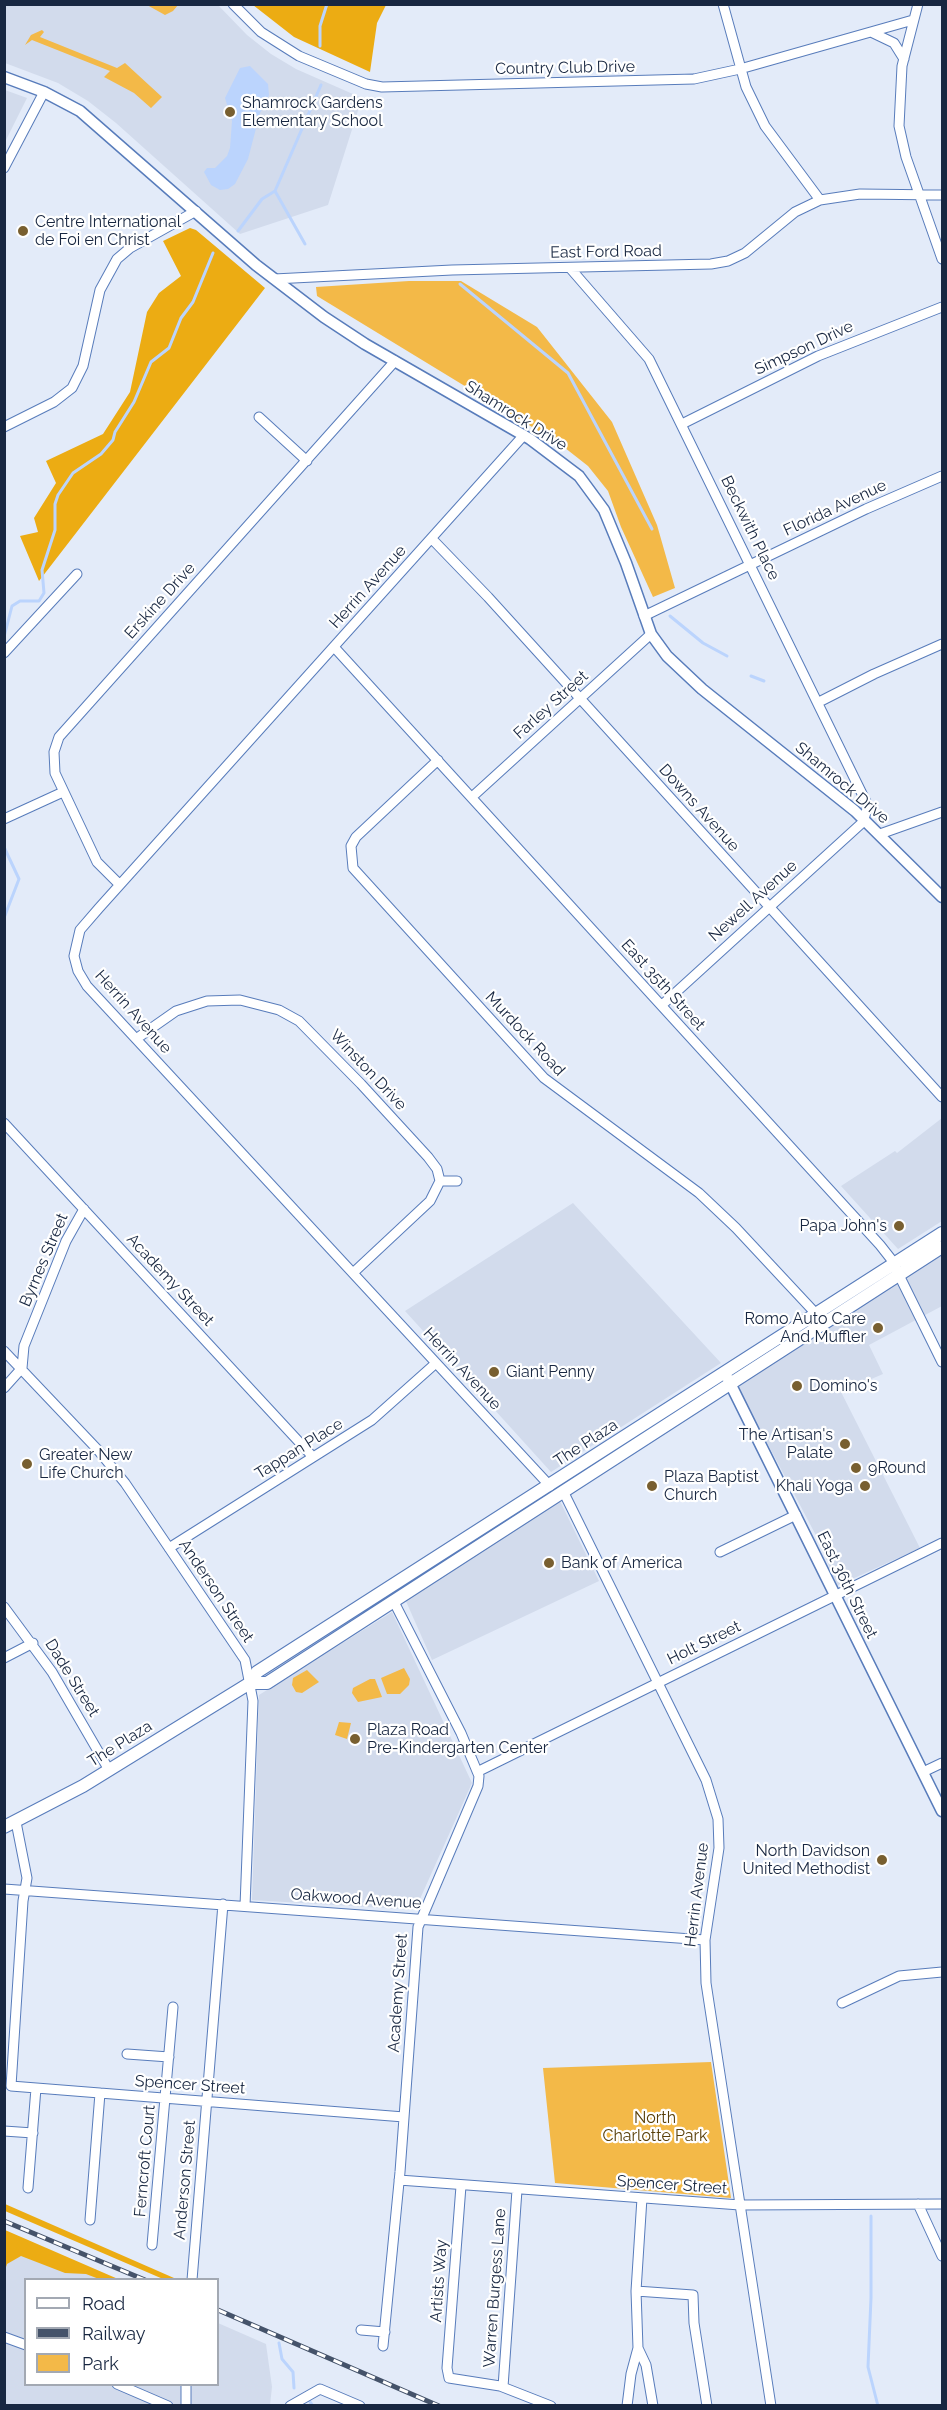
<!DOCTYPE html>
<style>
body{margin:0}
#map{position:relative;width:947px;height:2410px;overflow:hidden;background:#e3ebf9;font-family:Raleway,sans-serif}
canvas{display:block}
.frame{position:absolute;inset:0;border:6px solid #182741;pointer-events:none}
.legend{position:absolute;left:24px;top:2278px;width:195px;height:108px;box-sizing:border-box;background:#fff;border:2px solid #a3a9b3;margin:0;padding:8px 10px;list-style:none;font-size:18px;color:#182741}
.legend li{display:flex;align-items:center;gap:12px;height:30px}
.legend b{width:30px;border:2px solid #a3a9b3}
</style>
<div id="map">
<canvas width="947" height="2410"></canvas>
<div class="frame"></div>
<ul class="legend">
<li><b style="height:8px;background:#fff"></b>Road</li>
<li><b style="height:8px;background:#45536a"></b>Railway</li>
<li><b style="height:16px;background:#f3b948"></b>Park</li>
</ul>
</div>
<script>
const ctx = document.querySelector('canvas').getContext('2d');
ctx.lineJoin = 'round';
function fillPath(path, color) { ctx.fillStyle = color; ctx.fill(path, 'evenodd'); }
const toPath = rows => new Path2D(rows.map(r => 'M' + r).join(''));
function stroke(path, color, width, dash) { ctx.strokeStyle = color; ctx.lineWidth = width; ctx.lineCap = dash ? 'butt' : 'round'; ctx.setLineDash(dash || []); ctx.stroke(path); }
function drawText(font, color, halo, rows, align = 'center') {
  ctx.font = font + ' Raleway,sans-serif'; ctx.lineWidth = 4.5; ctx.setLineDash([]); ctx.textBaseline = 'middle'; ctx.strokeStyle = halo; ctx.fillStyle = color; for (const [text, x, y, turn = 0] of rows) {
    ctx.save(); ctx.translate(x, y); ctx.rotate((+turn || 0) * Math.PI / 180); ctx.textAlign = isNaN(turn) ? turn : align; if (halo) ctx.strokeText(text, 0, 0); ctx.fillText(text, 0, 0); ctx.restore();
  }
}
const built = toPath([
 [5,5,218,5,247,35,271,54,296,69,362,98,328,205,240,234,116,123,88,101,58,83,5,63],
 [5,90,27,98,5,142,4,90],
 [942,1118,942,1221,898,1249,841,1186,895,1151,897,1153],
 [573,1203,721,1363,551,1472,405,1311],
 [942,1255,942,1306,869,1345,883,1374,841,1392,920,1548,837,1586,820,1543,734,1380],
 [558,1497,599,1581,432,1660,401,1590],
 [392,1612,472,1783,415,1910,252,1900,259,1695],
 [4,2232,116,2279,26,2280,26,2384,218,2384,218,2323,266,2344,272,2387,270,2405,5,2405]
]);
const green = toPath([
 [147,5,178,5,173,11,165,15],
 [42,30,44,32,40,37,117,68,125,63,162,97,151,108,134,93,104,77,110,71,32,40,25,45,31,35],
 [409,281,461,281,537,327,612,422,657,525,675,588,653,597,621,527,608,491,588,466,560,444,317,296,316,287],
 [404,1668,410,1679,409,1685,400,1694,387,1694,381,1678],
 [307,1670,319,1682,302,1693,296,1692,292,1685,293,1678],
 [370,1679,375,1679,382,1697,358,1702,352,1693,353,1688],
 [339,1722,351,1723,347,1739,335,1735],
 [711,2062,731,2198,555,2183,543,2068]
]);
const forest = toPath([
 [253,5,386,5,377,23,370,72,294,37],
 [190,228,196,230,265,288,39,581,20,536,38,532,34,518,56,483,46,461,103,434,130,392,147,312,159,293,181,276,163,241],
 [5,2204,174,2278,163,2279,5,2211],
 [4,2230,5,2230,118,2279,99,2279,86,2274,65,2273,21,2256,7,2264,5,2270]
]);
const water = toPath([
 [250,66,268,84,269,95,260,113,248,159,235,184,228,189,220,190,211,185,204,172,207,168,215,168,227,156,230,148,232,121,225,98,240,68]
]);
const stream = toPath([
 [320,46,320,26,327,4],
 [275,191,305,244],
 [238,231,262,199,275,191,321,85],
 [460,284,568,373,652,529],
 [670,616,703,643,727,656],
 [4,637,12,606,20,601,39,601,44,593,42,570,55,530,55,504,58,495,73,473,101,454,113,440,115,432,134,402,151,362,169,348,181,318,193,302,213,253],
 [751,676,764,681],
 [4,847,19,879,4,918],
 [871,2216,871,2298,868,2367,878,2406],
 [279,2343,282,2359,293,2372,294,2388],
 [310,2402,313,2406]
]);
const minor = toPath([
 [233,4,261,32,299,56,366,84,382,87,694,79,740,69,913,20],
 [723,4,746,87,765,126,820,200],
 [918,4,902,66,899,126,906,157,942,259],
 [871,32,894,43,904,59],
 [4,168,44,92],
 [570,268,649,359,868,806,863,822,662,1005],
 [274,279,452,270,711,264,728,261,745,253,795,212,820,200,860,194,942,195],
 [259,417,307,461],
 [682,424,818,356,942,307],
 [4,427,54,402,72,388,83,366,100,290,117,259,130,248,196,211],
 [524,435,99,908,80,930,74,956,78,971,87,986,550,1486],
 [432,539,488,597,942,1097],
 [644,616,866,509,942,476],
 [334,647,880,1245,891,1259,942,1362],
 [4,653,77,574],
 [819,702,874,674,942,644],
 [438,760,356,837,351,846,353,868,544,1078,699,1193,736,1228,819,1317],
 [472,797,651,634],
 [4,819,63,792],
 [880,834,942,812],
 [119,884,97,862,55,773,54,752,59,737,395,361],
 [136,1039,176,1011,207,1001,240,1000,279,1010,299,1021,361,1084,428,1157,437,1169,440,1181,430,1201,353,1273],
 [4,1123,313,1457],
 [440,1181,457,1181],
 [4,1351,97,1449,125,1483,245,1660,253,1701,245,1906],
 [4,1388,22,1368,24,1346,66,1241,84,1209],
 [563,1491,706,1780,718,1819,719,1848,705,1940,706,1983,771,2406],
 [169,1548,372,1420,436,1363],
 [720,1552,796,1515],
 [4,1607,52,1672,109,1770],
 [4,1658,33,1643],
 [479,1771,942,1543],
 [923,1772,942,1763],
 [16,1822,27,1878,23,1901,11,2086,404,2117],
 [4,1889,705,1940],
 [842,2003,899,1976,942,1972],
 [127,2054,169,2057],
 [4,2131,33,2133],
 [399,2180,740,2205,942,2204],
 [461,2186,447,2368,449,2378,500,2386,551,2406],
 [28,2188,36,2088],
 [642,2198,636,2291,638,2348,646,2365,653,2406],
 [918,2204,942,2256],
 [90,2220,100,2093],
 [152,2245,173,2007],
 [192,2280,223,1904],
 [636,2291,693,2295,694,2323,707,2406],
 [361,2330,385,2332],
 [4,2337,26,2345],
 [383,2346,400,2172,418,1927,478,1786,479,1776,461,1733,394,1602],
 [117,2384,168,2406],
 [186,2384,186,2406],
 [503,2387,517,2190],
 [290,2406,320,2389,360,2406],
 [627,2406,631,2374,638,2348]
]);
const tertiary = toPath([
 [4,77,44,92,80,111,256,265,324,317,365,344,530,439,579,476,604,510,626,563,651,634,667,656,702,689,855,811,942,897],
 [725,1373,942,1811]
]);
const secondary = toPath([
 [250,1683,267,1683,942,1247],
 [4,1827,83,1786,250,1683,257,1672,942,1233]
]);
const rail = toPath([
 [4,2221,145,2280],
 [218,2310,439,2406]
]);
const markers = [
 [230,112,6,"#785f30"],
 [23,231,6,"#785f30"],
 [899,1226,6,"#785f30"],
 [878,1328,6,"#785f30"],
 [494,1372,6,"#785f30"],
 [797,1386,6,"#785f30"],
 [845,1444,6,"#785f30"],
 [27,1464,6,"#785f30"],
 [856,1468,6,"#785f30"],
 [652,1486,6,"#785f30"],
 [865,1486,6,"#785f30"],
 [549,1563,6,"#785f30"],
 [355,1739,6,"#785f30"],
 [882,1860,6,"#785f30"]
];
const streetNames = [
 ["Country Club Drive",565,68,-1],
 ["East Ford Road",606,252,-1],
 ["Simpson Drive",804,348,-25],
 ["Shamrock Drive",516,416,32],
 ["Florida Avenue",835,508,-25],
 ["Beckwith Place",750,528,64],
 ["Herrin Avenue",368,587,-48],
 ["Erskine Drive",160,601,-48],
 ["Farley Street",551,705,-42],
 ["Shamrock Drive",842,783,40],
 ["Downs Avenue",699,808,48],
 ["Newell Avenue",753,901,-42],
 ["East 35th Street",663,985,48],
 ["Herrin Avenue",133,1012,48],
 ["Murdock Road",525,1034,47],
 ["Winston Drive",368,1070,47],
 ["Byrnes Street",44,1260,-67],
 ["Academy Street",170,1280,47],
 ["Herrin Avenue",462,1369,47],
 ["The Plaza",586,1443,-33],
 ["Tappan Place",299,1449,-32],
 ["East 36th Street",847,1585,64],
 ["Anderson Street",216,1591,56],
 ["Holt Street",704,1643,-26],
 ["Dade Street",72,1678,58],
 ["The Plaza",120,1744,-32],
 ["Herrin Avenue",697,1895,-83],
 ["Oakwood Avenue",356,1899,4],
 ["Academy Street",398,1993,-86],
 ["Spencer Street",190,2085,4],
 ["Ferncroft Court",145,2161,-85],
 ["Anderson Street",185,2180,-85],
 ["Spencer Street",672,2185,4],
 ["Artists Way",439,2281,-86],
 ["Warren Burgess Lane",495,2288,-86]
];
const poiNames = [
 ["Shamrock Gardens",242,103],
 ["Elementary School",242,121],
 ["Centre International",35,222],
 ["de Foi en Christ",35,240],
 ["Papa John's",887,1226,"right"],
 ["Romo Auto Care",866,1319,"right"],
 ["And Muffler",866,1337,"right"],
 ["Giant Penny",506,1372],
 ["Domino's",809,1386],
 ["The Artisan's",833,1435,"right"],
 ["Palate",833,1453,"right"],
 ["Greater New",39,1455],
 ["Life Church",39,1473],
 ["9Round",868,1468],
 ["Plaza Baptist",664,1477],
 ["Church",664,1495],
 ["Khali Yoga",853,1486,"right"],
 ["Bank of America",561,1563],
 ["Plaza Road",367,1730],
 ["Pre-Kindergarten Center",367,1748],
 ["North Davidson",870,1851,"right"],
 ["United Methodist",870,1869,"right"]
];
const parkNames = [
 ["North",655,2118],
 ["Charlotte Park",655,2136]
];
fillPath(built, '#d2dbec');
fillPath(green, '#f3b948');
fillPath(forest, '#ecac13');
fillPath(water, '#bbd4fd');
stroke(stream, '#bbd4fd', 3);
stroke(minor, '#587cbb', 11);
stroke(tertiary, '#587cbb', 13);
stroke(secondary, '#587cbb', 14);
stroke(minor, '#fff', 9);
stroke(tertiary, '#fff', 10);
stroke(secondary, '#fff', 12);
stroke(rail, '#45536a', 5);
stroke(rail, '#fff', 3, [9]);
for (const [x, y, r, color] of markers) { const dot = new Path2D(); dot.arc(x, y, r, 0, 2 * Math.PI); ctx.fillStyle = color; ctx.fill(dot); stroke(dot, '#fff', 2); }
drawText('16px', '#182741', '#fff', streetNames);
drawText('16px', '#182741', '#fff', poiNames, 'left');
drawText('16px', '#593f08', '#fff', parkNames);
</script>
